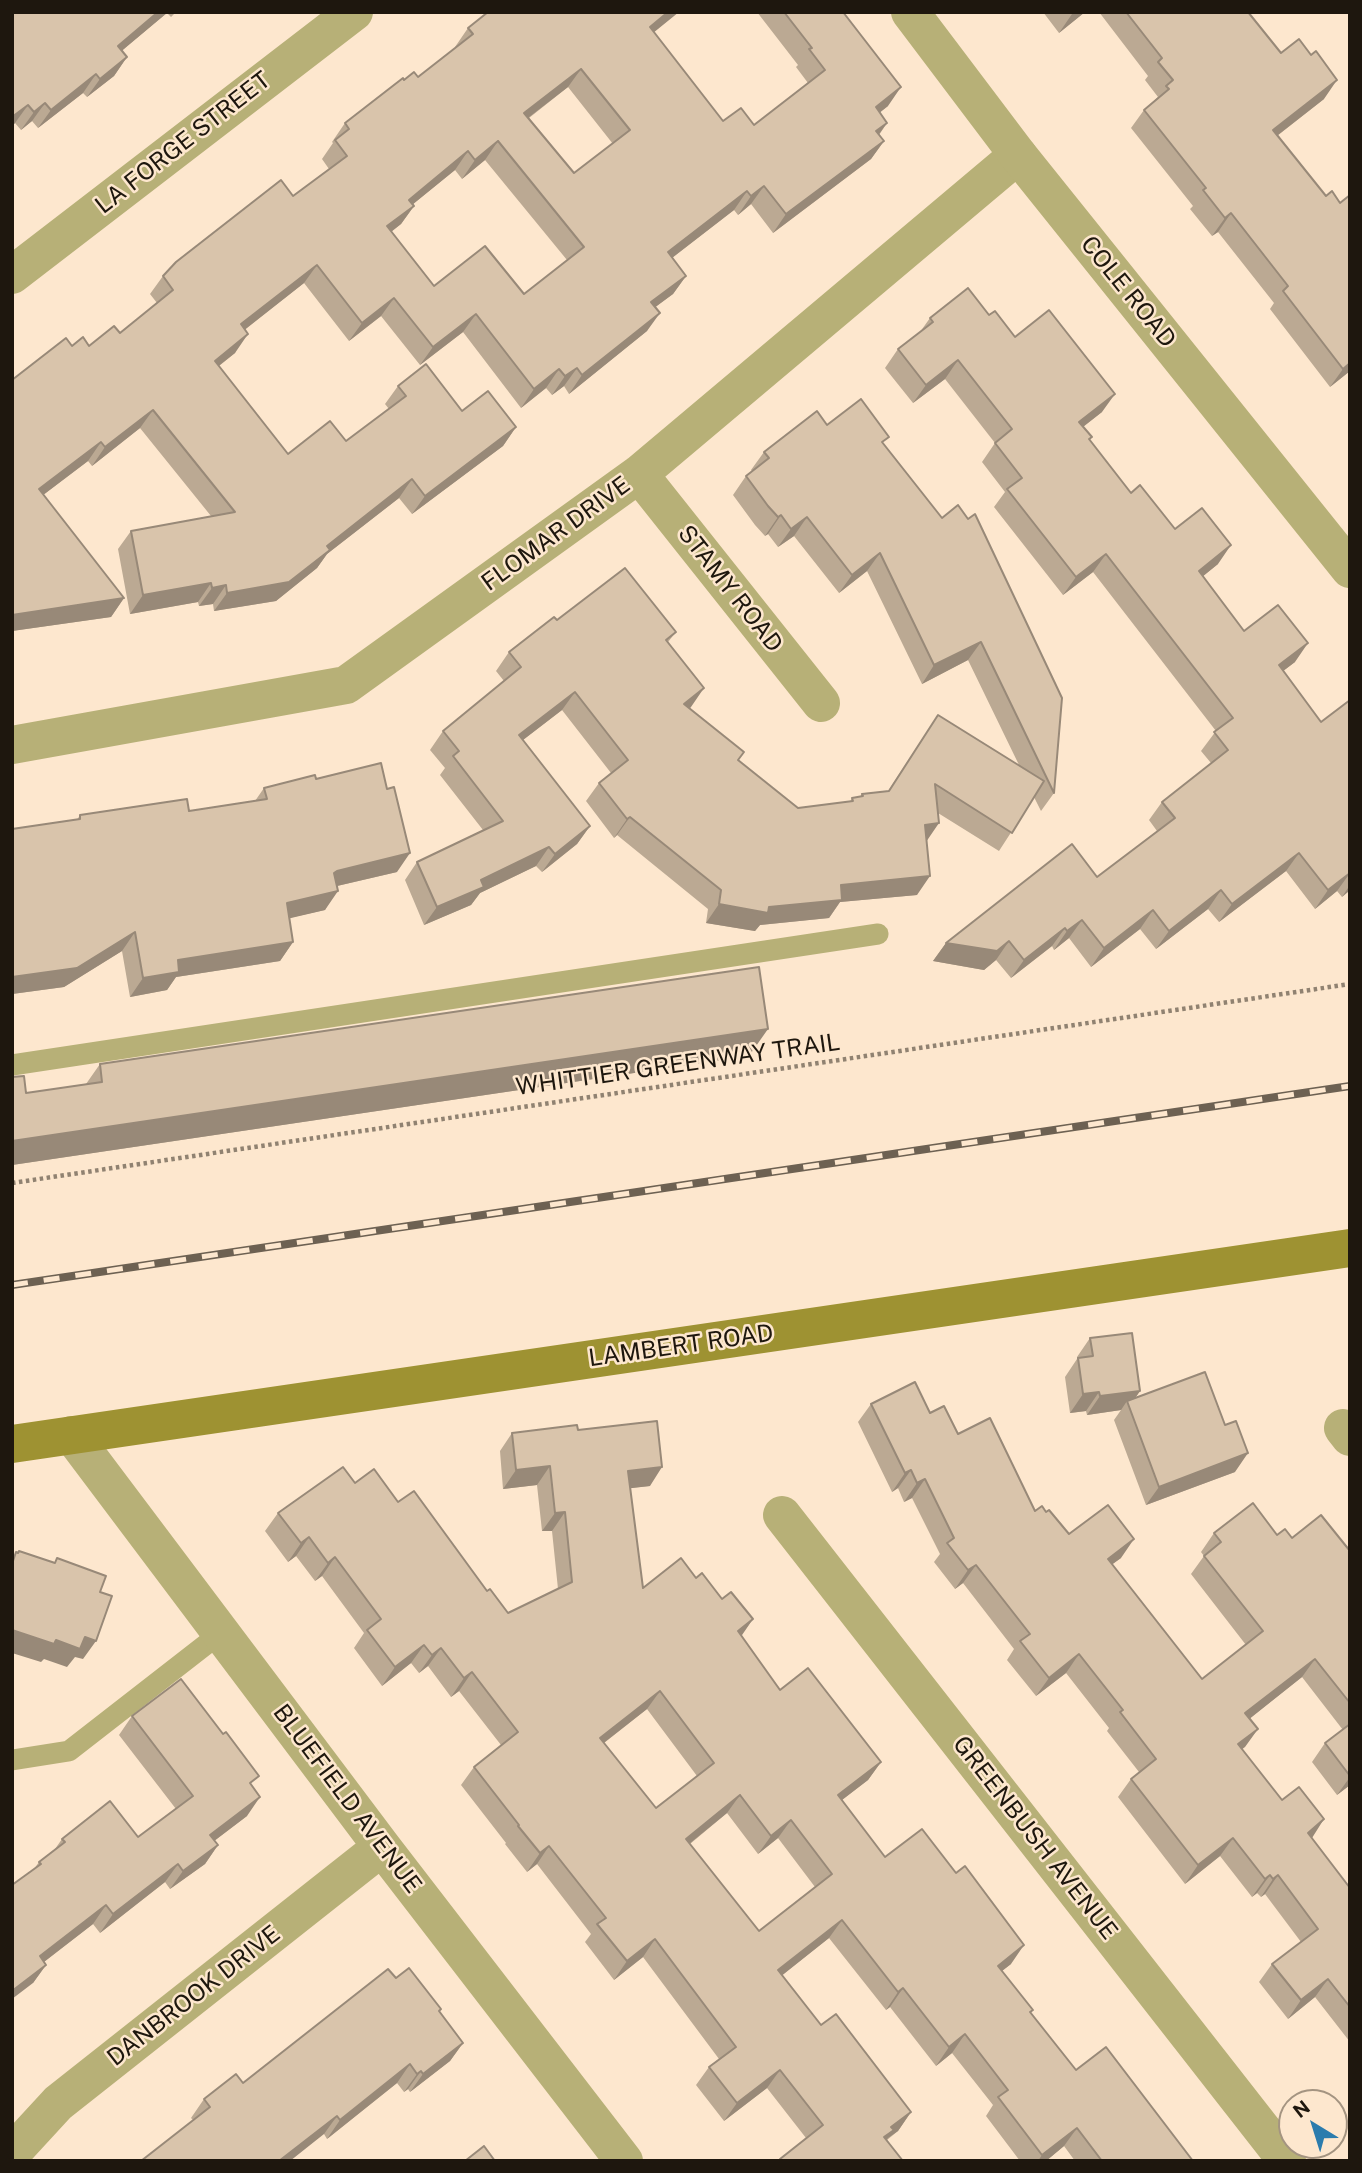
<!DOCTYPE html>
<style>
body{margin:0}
#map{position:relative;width:1362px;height:2173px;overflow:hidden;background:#fde7ce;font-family:"Public Sans",sans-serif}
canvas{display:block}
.frame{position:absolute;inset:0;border:14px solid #1e170e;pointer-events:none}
.north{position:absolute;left:1278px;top:2089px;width:70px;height:70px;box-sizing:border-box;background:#fde7ce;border:2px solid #a49481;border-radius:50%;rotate:322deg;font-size:19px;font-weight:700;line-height:28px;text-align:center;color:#1e170e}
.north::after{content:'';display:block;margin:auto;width:24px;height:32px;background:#2b7cad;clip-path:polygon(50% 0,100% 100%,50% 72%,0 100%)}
</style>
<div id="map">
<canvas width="1362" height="2173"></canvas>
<div class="frame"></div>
<div class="north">N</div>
</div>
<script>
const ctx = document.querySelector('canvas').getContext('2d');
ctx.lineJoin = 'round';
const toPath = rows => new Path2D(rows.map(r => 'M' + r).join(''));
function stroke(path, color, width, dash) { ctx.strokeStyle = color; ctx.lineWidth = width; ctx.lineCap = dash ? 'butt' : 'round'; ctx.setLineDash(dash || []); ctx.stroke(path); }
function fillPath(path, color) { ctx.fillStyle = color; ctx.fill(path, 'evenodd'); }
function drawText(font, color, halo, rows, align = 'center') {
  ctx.font = font + ' "Public Sans",sans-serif'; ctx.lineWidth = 5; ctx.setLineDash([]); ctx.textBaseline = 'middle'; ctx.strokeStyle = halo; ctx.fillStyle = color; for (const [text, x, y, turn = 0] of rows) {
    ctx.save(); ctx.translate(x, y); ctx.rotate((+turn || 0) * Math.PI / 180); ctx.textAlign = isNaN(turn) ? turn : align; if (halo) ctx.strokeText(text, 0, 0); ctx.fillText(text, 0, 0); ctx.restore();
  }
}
const path = toPath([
 [12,1183,1350,984]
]);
const service = toPath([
 [12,1065,878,934],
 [12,1760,69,1751,222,1632]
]);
const minor = toPath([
 [12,275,354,12],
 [639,474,821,703],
 [12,745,346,685,639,474,1018,155],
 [1343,1428,1350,1437],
 [72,1435,382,1847,624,2161],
 [782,1515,1287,2161],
 [12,2153,58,2103,382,1847]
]);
const tertiary = toPath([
 [910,12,1018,155,1350,569]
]);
const secondary = toPath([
 [12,1444,1350,1248]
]);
const rail = toPath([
 [12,1285,1350,1086]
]);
const wall = toPath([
 [12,12,176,12,171,17,167,13,121,51,127,57,114,76,87,97,83,93,38,128,32,121,21,130,15,123,12,126],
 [757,12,843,12,888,106,880,112,887,123,879,135,884,141,871,159,773,233,751,204,738,215,734,210,672,258,686,276,673,294,655,307,647,331,569,394,564,386,552,395,546,388,521,408,463,332,420,365,381,316,349,341,304,283,245,329,235,353,219,366,288,454,346,441,389,409,385,404,398,386,462,411,516,427,503,446,412,514,399,498,327,554,317,568,276,601,214,611,213,604,199,606,198,602,130,614,118,549,131,531,211,516,140,428,92,466,88,461,43,495,124,598,111,617,12,631,12,380,72,346,89,346,120,333,157,303,150,294,163,276,293,196,329,169,322,159,333,143,332,142,345,123,404,80,418,77,456,48,455,47,468,28,654,32,723,121,754,125,808,83,796,67,798,65],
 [568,87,613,144,574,173,529,118],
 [485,160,567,260,524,294,434,286,391,232,401,224,414,206,413,204,455,170,462,179],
 [1043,12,1085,12,1059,33],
 [1099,12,1248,12,1281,53,1324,99,1277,136,1326,196,1340,203,1350,195,1350,371,1330,387,1270,309,1274,303,1218,232,1212,236,1190,209,1193,206,1131,128,1144,110,1158,97,1145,80,1148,76],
 [989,315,1102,412,1083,427,1092,437,1090,440,1131,493,1218,564,1203,576,1244,631,1295,662,1283,671,1321,722,1350,700,1350,893,1348,892,1342,897,1337,891,1315,909,1286,871,1219,922,1208,909,1156,949,1140,929,1091,967,1069,938,1054,950,1052,946,1011,978,996,960,984,970,933,961,946,943,1097,877,1157,831,1149,820,1162,802,1211,763,1201,751,1216,731,1093,572,1063,595,994,507,1005,492,982,462,995,443,945,379,913,403,885,368,898,349,920,332,930,318],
 [827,425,884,444,942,518,1054,793,1041,811,1034,797,999,851,938,813,926,841,917,895,840,902,829,918,760,925,755,931,706,923,708,909,617,835,614,838,586,801,599,783,611,773,562,710,523,740,590,826,577,844,542,872,536,866,480,893,471,905,424,925,405,880,417,862,483,830,440,775,445,768,430,750,443,731,504,681,496,671,509,652,557,620,676,632,668,642,691,707,690,708,738,760,798,808,850,802,852,798,860,797,862,794,888,791,938,715,1019,765,968,660,922,684,867,571,839,593,794,536,778,547,768,534,765,536,755,525,733,495,746,476,752,471,751,470,764,452],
 [316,779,397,872,337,886,325,910,289,918,293,942,280,961,176,977,167,990,130,997,122,951,64,987,12,994,12,829,77,820,80,815,189,811,255,801,264,788],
 [749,1056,12,1165,12,1077,26,1093,86,1084,100,1064],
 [1090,1338,1140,1391,1135,1398,1235,1472,1146,1505,1114,1420,1121,1410,1087,1415,1086,1411,1070,1413,1065,1377,1077,1359,1077,1357],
 [871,1404,930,1413,958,1434,1035,1511,1046,1512,1069,1534,1121,1558,1112,1564,1202,1679,1246,1645,1191,1574,1204,1556,1201,1552,1214,1533,1277,1535,1350,1551,1350,1785,1337,1795,1312,1762,1325,1743,1343,1730,1302,1677,1250,1718,1258,1729,1242,1749,1350,1888,1350,2042,1315,1997,1288,2019,1259,1982,1272,1964,1301,1942,1265,1894,1261,1897,1257,1893,1252,1897,1220,1856,1185,1884,1118,1797,1131,1779,1139,1772,1107,1731,1109,1728,1066,1673,1036,1696,1007,1660,1014,1649,963,1583,955,1589,934,1562,940,1554,912,1498,904,1502,898,1488,892,1492,858,1422],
 [578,1430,650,1486,630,1488,643,1588,696,1578,722,1599,753,1619,741,1635,780,1690,881,1762,868,1780,842,1800,885,1857,1011,1964,1002,1971,1033,2010,1031,2013,1076,2070,1193,2161,1075,2161,1064,2146,1046,2161,1020,2161,986,2116,993,2105,952,2053,936,2066,890,2007,886,2010,829,1938,782,1975,821,2025,911,2112,898,2131,887,2140,903,2161,778,2161,806,2138,767,2088,724,2121,696,2085,709,2067,719,2059,643,1957,614,1980,585,1942,591,1934,537,1864,527,1872,505,1844,506,1843,461,1785,474,1767,501,1745,459,1691,451,1697,428,1666,419,1673,411,1663,382,1686,354,1648,364,1633,322,1576,315,1581,296,1556,288,1562,265,1531,278,1513,355,1483,398,1502,508,1613,558,1589,552,1531,542,1531,537,1485,503,1489,500,1451,512,1433],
 [647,1709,697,1776,656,1808,604,1743],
 [727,1813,758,1854,778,1838,815,1887,759,1931,690,1844],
 [132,1716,252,1786,247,1816,214,1841,218,1845,205,1864,170,1889,165,1882,100,1933,93,1924,44,1962,46,1965,33,1983,34,1869,39,1862,55,1849,62,1839,138,1837,176,1809,119,1735],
 [396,1978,439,2012,463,2043,450,2061,410,2092,408,2089,404,2092,397,2083,327,2139,324,2134,193,2120,191,2118,204,2099,243,2083]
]);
const shadedWall = toPath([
 [158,12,168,12,105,65,118,46],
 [668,12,679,12,637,46,650,27],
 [1074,12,1085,12,1059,33,1072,14],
 [127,57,114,76,87,97,100,79],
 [581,69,568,87,511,131,524,113],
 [96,74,83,93,38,128,51,110],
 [1337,80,1324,99,1260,149,1273,130],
 [901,87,888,106,863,126,876,107],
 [45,103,32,121,21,130,34,112],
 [28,105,15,123,12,126,12,117],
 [887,123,874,141,876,131],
 [498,141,485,160,462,179,475,160],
 [884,141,871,159,773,233,786,214],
 [468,151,455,170,396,218,409,200],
 [764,186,751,204,738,215,751,196],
 [747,191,734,210,655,271,668,252],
 [414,206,401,224,374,245,387,226],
 [1231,213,1218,232,1212,236,1225,218],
 [317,265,304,283,228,343,241,324],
 [686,276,673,294,638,320,651,302],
 [394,298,381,316,349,341,362,323],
 [660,313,647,331,569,394,582,375],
 [476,314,463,332,420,365,433,347],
 [248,334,235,353,202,379,215,361],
 [958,360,945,379,913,403,926,385],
 [1350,363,1350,371,1330,387,1343,369],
 [577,368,564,386,552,395,565,376],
 [559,369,546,388,521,408,534,389],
 [1115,394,1102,412,1066,440,1079,422],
 [153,410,140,428,92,466,105,447],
 [516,427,503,446,412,514,425,496],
 [101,442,88,461,26,508,39,489],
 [412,479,399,498,327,554,317,568,276,601,214,611,227,593,327,546],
 [781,515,768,534,765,536,778,517],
 [807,517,794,536,778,547,791,529],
 [1231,545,1218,564,1186,590,1199,571],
 [880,553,867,571,839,593,852,575],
 [1106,554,1093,572,1063,595,1076,577],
 [211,583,198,602,130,614,143,595],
 [226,585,213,604,199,606,212,588],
 [124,598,111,617,12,631,12,615],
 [981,642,968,660,922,684,934,665],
 [1308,643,1295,662,1266,684,1279,665],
 [704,688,691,707,671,722,684,704],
 [575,692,562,710,506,753,519,735],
 [630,817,617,835,614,838,627,819],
 [939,823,926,842,925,825],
 [590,826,577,844,542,872,555,854],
 [549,847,536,866,480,893,471,905,424,925,437,907,481,880],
 [410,853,397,872,324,889,334,873,337,871],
 [1299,853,1286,871,1219,922,1232,904],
 [1350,873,1337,891,1315,909,1328,890],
 [930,876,917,895,840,902,829,918,760,925,755,931,706,923,719,904,769,907,841,885],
 [1350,885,1350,890,1342,897],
 [1221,890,1208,909,1156,949,1169,931],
 [338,891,325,910,274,922,287,903],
 [1153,910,1140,929,1091,967,1104,948],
 [1082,920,1069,938,1054,950,1067,931],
 [1065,928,1052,946,1011,978,1024,960],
 [135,932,122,951,64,987,12,994,12,977],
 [1009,941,996,960,984,970,933,961,946,943],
 [293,942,280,961,176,977,167,990,130,997,143,978,178,960],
 [768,1029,749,1056,12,1165,12,1141],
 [1140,1391,1129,1407,1127,1401,1121,1410,1087,1415,1100,1396],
 [1099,1392,1086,1411,1070,1413,1083,1394],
 [1248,1453,1235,1472,1146,1505,1159,1487],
 [550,1466,537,1485,503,1489,516,1470],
 [662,1467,650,1486,615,1490,628,1471],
 [911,1470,898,1488,892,1492,905,1473],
 [925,1479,912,1498,904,1502,917,1483],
 [565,1512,552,1531,542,1531,555,1513],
 [309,1537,296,1556,288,1562,301,1543],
 [1134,1539,1121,1558,1095,1577,1108,1559],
 [335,1557,322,1576,315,1581,328,1563],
 [976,1565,963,1583,955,1589,968,1570],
 [753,1619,740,1638,738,1631],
 [12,1630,56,1640,85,1637,96,1641,83,1659,75,1657,67,1667,44,1659,41,1662,12,1653],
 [424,1645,411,1663,382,1686,395,1667],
 [441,1648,428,1666,419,1673,432,1655],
 [1079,1654,1066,1673,1036,1696,1049,1678],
 [1315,1659,1302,1677,1233,1732,1245,1713],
 [472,1672,459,1691,451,1697,464,1678],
 [660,1691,647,1709,587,1756,600,1738],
 [1258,1729,1245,1747,1225,1762,1238,1744],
 [881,1762,868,1780,825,1813,838,1795],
 [1350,1777,1350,1785,1337,1795],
 [740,1795,727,1813,673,1857,686,1839],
 [260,1797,247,1816,197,1854,210,1835],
 [1324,1819,1312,1838,1308,1833],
 [791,1820,778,1838,758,1854,771,1836],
 [1233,1838,1220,1856,1185,1884,1198,1865],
 [218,1845,205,1864,170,1889,183,1871],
 [549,1846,537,1864,527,1872,540,1853],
 [178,1864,165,1882,100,1933,113,1914],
 [1270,1875,1257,1893,1252,1897,1265,1879],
 [1278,1875,1265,1894,1261,1897,1273,1879],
 [106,1905,93,1924,27,1975,40,1956],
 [842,1920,829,1938,765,1989,778,1970],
 [655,1939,643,1957,614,1980,627,1961],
 [1024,1945,1011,1964,985,1984,998,1966],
 [46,1965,33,1983,12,1999,12,1991],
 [1328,1979,1315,1997,1288,2019,1301,2000],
 [903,1988,890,2007,886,2010,898,1992],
 [965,2034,952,2053,936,2066,949,2047],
 [463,2043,450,2061,410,2092,423,2074],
 [410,2064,397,2083,327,2139,340,2120],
 [780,2070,767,2088,724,2121,737,2103],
 [421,2071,408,2089,404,2092,417,2074],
 [911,2112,898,2131,888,2138,881,2148,872,2155,891,2127],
 [337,2116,324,2134,290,2161,279,2161],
 [1077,2128,1064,2146,1046,2161,1038,2161,1042,2155]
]);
const building = toPath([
 [12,12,158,12,118,46,127,57,100,79,96,74,51,110,45,103,34,112,28,105,12,117,12,12],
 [488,12,668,12,650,27,723,121,741,108,754,125,825,70,809,49,812,48,784,12,843,12,901,87,876,107,887,123,876,131,884,141,786,214,764,186,751,196,747,191,668,252,686,276,651,302,660,313,582,375,577,368,565,376,559,369,534,389,476,314,433,347,394,298,362,323,317,265,241,324,248,334,215,361,288,454,330,421,346,441,406,396,398,386,426,364,462,411,488,391,516,427,425,496,412,479,327,546,330,550,289,582,227,593,226,585,212,588,211,583,143,595,131,531,235,512,153,410,105,447,101,442,39,489,124,598,12,615,12,380,66,338,72,346,83,337,89,346,114,326,120,333,173,290,163,276,176,262,281,180,293,196,347,156,335,140,349,129,345,123,403,78,404,80,414,72,418,77,473,34,468,28,488,12],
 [581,69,630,130,574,173,524,113,581,69],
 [498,141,584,247,524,294,485,246,434,286,387,226,414,206,409,200,468,151,475,160,498,141],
 [1126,12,1248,12,1281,53,1299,39,1311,55,1316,51,1337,80,1273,130,1326,196,1332,191,1340,203,1350,195,1350,299,1349,300,1350,302,1350,363,1343,369,1283,291,1288,286,1231,213,1225,218,1203,190,1206,188,1144,110,1169,89,1166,86,1173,80,1158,62,1162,58,1126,12],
 [968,288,989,315,995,311,1015,337,1049,310,1115,394,1079,422,1092,437,1089,439,1131,493,1140,485,1175,529,1202,508,1231,545,1199,571,1244,631,1278,605,1308,643,1279,665,1321,722,1350,700,1350,873,1328,890,1299,853,1232,904,1221,890,1169,931,1153,910,1104,948,1082,920,1067,931,1065,928,1024,960,1009,941,997,951,946,943,1072,844,1097,877,1175,818,1162,802,1228,750,1214,732,1233,718,1106,554,1076,577,1007,489,1022,478,995,443,1012,429,958,360,926,385,898,349,933,322,930,318,968,288],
 [861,399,889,437,882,442,942,518,958,505,968,519,975,514,1062,698,1054,793,981,642,934,665,880,553,852,575,807,517,791,529,781,515,778,517,768,506,746,476,769,458,764,452,817,411,827,425,861,399],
 [625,568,676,632,666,640,704,688,684,704,744,752,738,760,798,808,853,801,852,798,863,796,862,794,889,791,938,715,1044,781,1012,833,935,784,939,823,925,825,930,876,841,885,842,900,769,907,768,913,719,904,721,890,630,817,627,819,599,783,628,760,575,692,519,735,590,826,555,854,549,847,481,880,484,887,437,907,417,862,503,821,453,756,459,751,443,731,521,667,509,652,554,617,557,620,625,568],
 [381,763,387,789,394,787,410,853,337,871,334,873,338,891,287,903,293,942,178,960,179,972,143,978,135,932,77,968,12,977,12,829,80,819,80,815,187,799,189,811,267,799,264,788,315,775,316,779,381,763],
 [759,967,768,1029,12,1141,12,1077,24,1076,26,1093,102,1082,100,1064,759,967],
 [1132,1333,1140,1391,1100,1396,1099,1392,1083,1394,1078,1358,1093,1356,1090,1338,1132,1333],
 [1205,1372,1225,1425,1236,1421,1248,1453,1159,1487,1127,1401,1205,1372],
 [915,1382,930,1413,944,1406,958,1434,990,1418,1035,1511,1042,1506,1046,1512,1049,1510,1069,1534,1108,1505,1134,1539,1108,1559,1202,1679,1263,1631,1204,1556,1221,1542,1214,1533,1253,1503,1277,1535,1285,1529,1292,1538,1321,1515,1350,1551,1350,1703,1315,1659,1245,1713,1258,1729,1238,1744,1282,1800,1299,1787,1324,1819,1308,1833,1350,1888,1350,2007,1328,1979,1301,2000,1272,1964,1318,1929,1278,1875,1273,1879,1270,1875,1265,1879,1233,1838,1198,1865,1131,1779,1156,1759,1120,1712,1123,1710,1079,1654,1049,1678,1020,1641,1030,1634,976,1565,968,1570,947,1543,954,1538,925,1479,917,1483,911,1470,905,1473,871,1404,915,1382],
 [657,1421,662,1467,628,1471,643,1588,681,1558,696,1578,702,1573,722,1599,731,1592,753,1619,738,1631,780,1690,808,1668,881,1762,838,1795,885,1857,922,1829,956,1873,965,1866,1024,1945,998,1966,1033,2010,1030,2012,1076,2070,1106,2047,1193,2161,1102,2161,1077,2128,1042,2155,998,2097,1008,2090,965,2034,949,2047,903,1988,898,1992,842,1920,778,1970,821,2025,836,2014,911,2112,891,2127,894,2130,884,2137,903,2161,781,2161,780,2159,823,2125,780,2070,737,2103,709,2067,736,2047,655,1939,627,1961,597,1924,606,1918,549,1846,540,1853,518,1826,519,1825,474,1767,518,1732,472,1672,464,1678,441,1648,432,1655,424,1645,395,1667,367,1630,381,1619,335,1557,328,1563,309,1537,301,1543,278,1513,343,1467,355,1483,374,1469,398,1502,414,1491,487,1591,490,1589,508,1613,572,1582,565,1512,555,1513,550,1466,516,1470,512,1433,577,1425,578,1430,657,1421],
 [660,1691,714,1763,656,1808,600,1738,660,1691],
 [740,1795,771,1836,791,1820,832,1874,759,1931,686,1839,740,1795],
 [19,1551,55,1563,57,1558,106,1576,100,1592,112,1596,96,1641,85,1637,80,1649,56,1640,54,1644,12,1630,12,1564,16,1552,18,1553,19,1551],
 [181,1679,223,1734,226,1732,259,1776,250,1783,260,1797,210,1835,218,1845,183,1871,178,1864,113,1914,106,1905,40,1956,46,1965,12,1991,12,1885,41,1864,39,1862,65,1842,62,1839,110,1801,138,1837,193,1796,132,1716,181,1679],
 [1350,1724,1350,1776,1325,1743,1350,1724],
 [409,1968,441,2009,439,2011,463,2043,423,2074,421,2071,417,2074,410,2064,340,2120,337,2116,279,2161,141,2161,210,2107,204,2099,236,2074,243,2083,388,1969,396,1978,409,1968],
 [484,2146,495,2161,465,2161,484,2146]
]);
const streetNames = [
 ["LA FORGE STREET",183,143,-38],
 ["COLE ROAD",1128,292,51],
 ["FLOMAR DRIVE",556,534,-36],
 ["STAMY ROAD",730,589,52],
 ["WHITTIER GREENWAY TRAIL",678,1065,-8],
 ["LAMBERT ROAD",681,1346,-8],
 ["BLUEFIELD AVENUE",347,1799,53],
 ["GREENBUSH AVENUE",1035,1838,52],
 ["DANBROOK DRIVE",194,1996,-38]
];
stroke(path, '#908271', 4.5, [3.5, 3.5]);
stroke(service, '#b7b077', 21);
stroke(minor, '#b7b077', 38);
stroke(tertiary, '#b7b077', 38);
stroke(secondary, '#9e9232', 38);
stroke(rail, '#6d6152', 8);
stroke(rail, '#fde7ce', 5, [16]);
fillPath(wall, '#bba993');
fillPath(shadedWall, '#988978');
fillPath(building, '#d9c4ab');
stroke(building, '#988978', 2);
drawText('24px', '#1e170e', '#fde7ce', streetNames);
</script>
